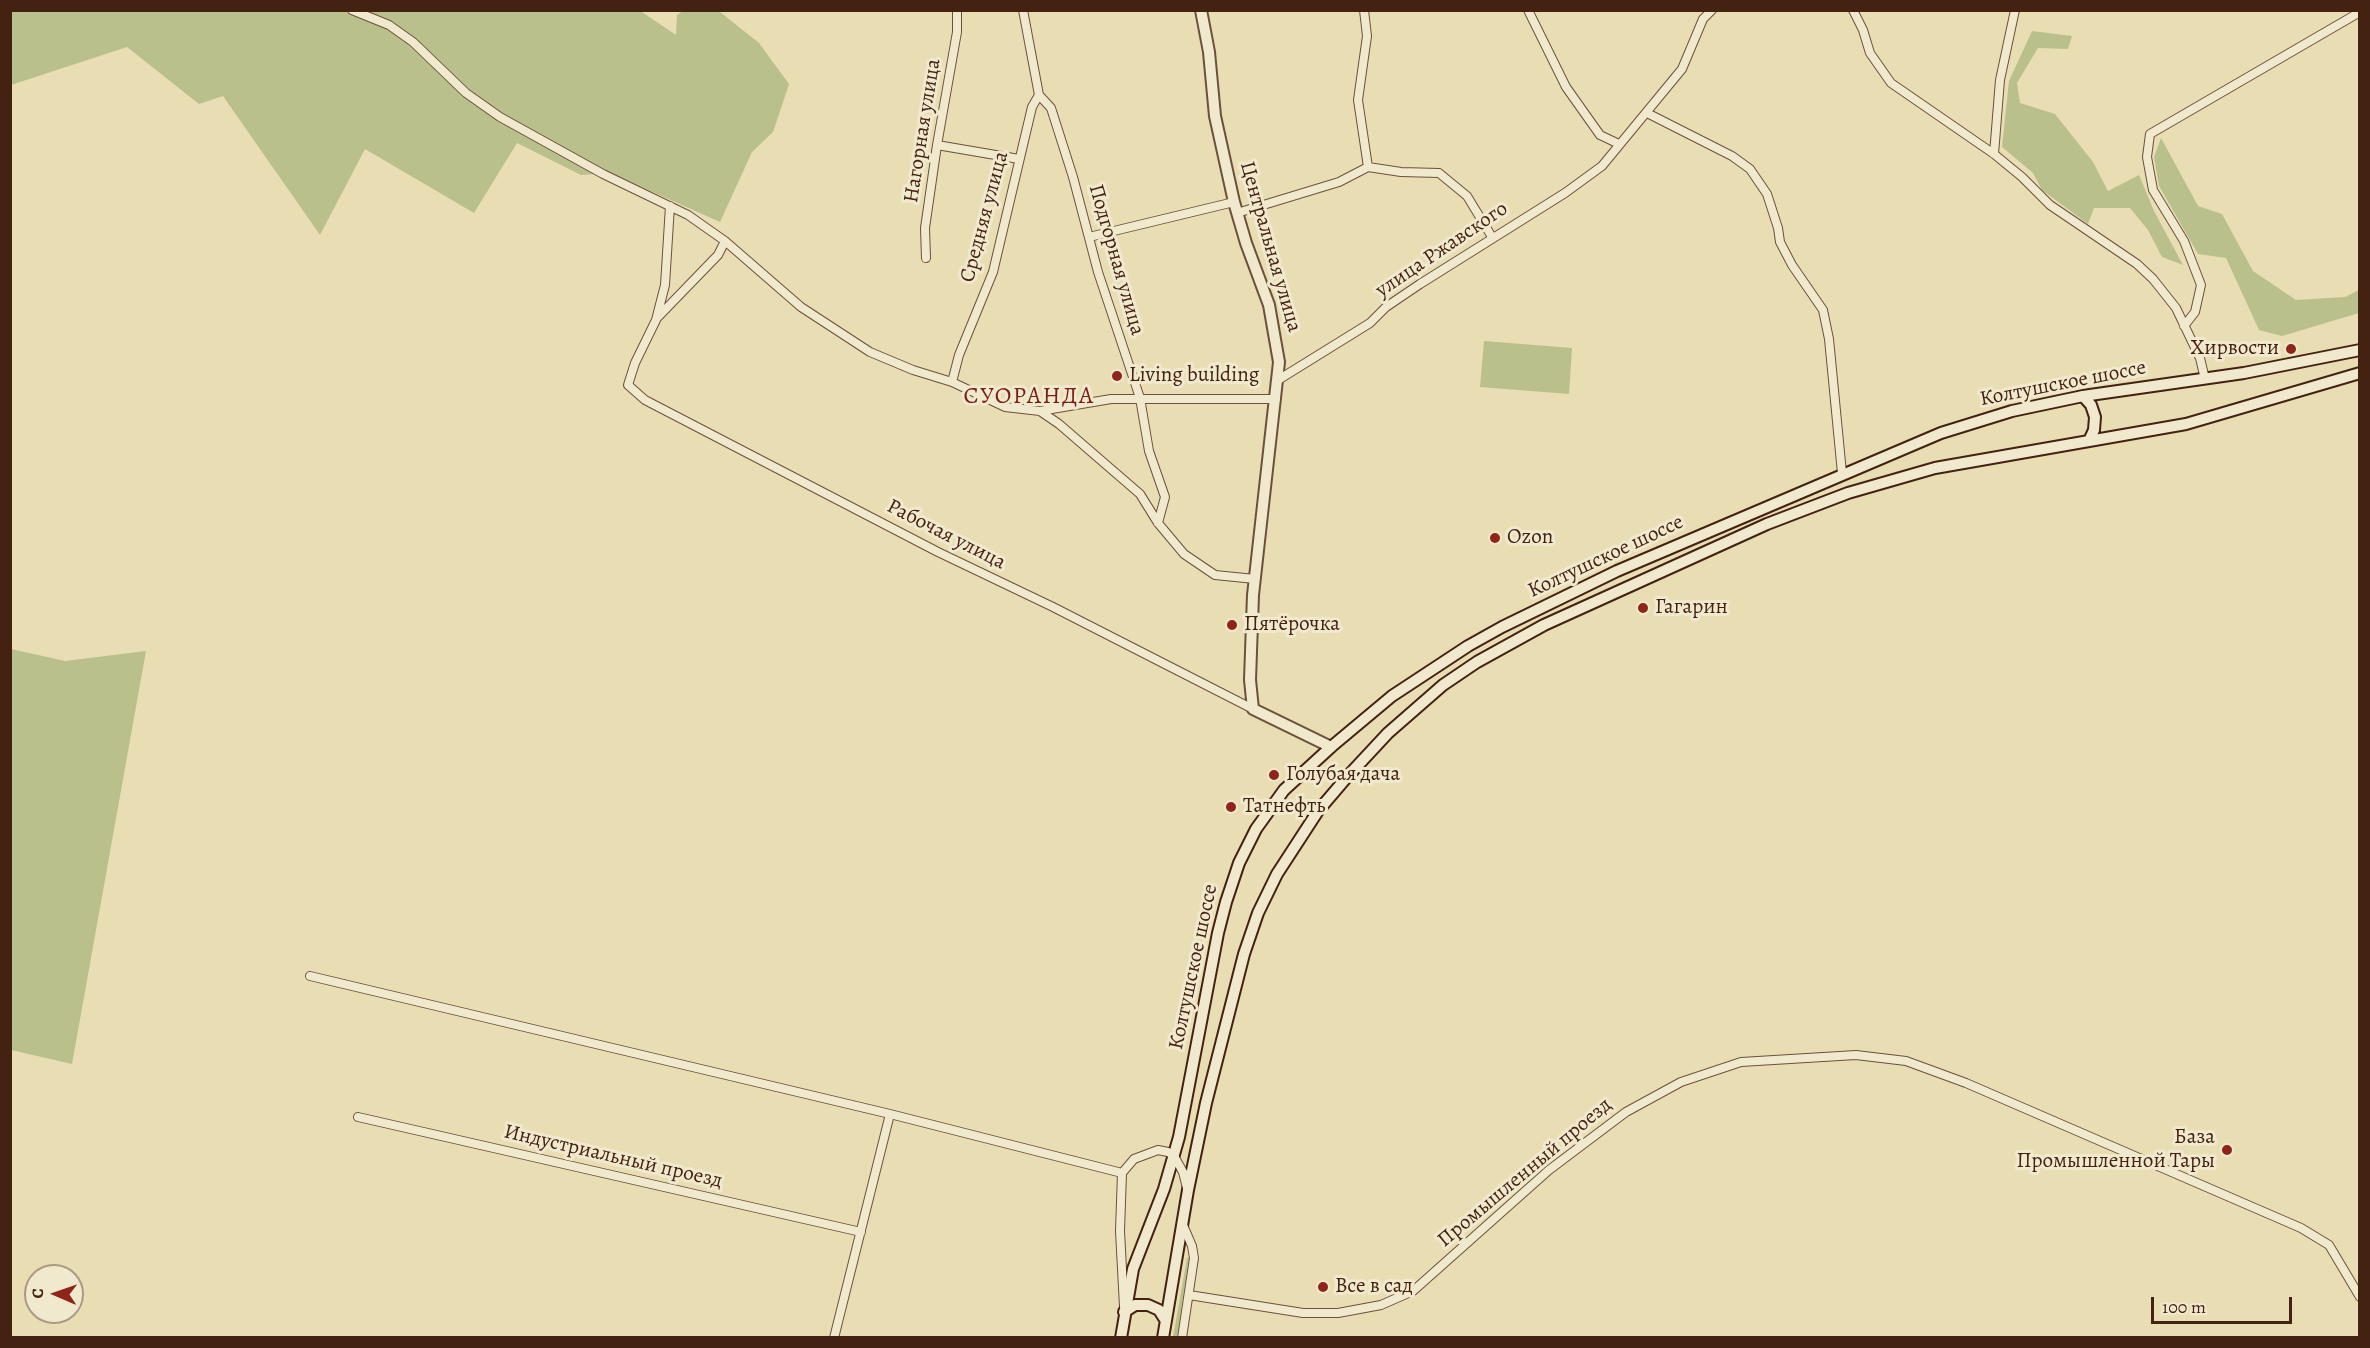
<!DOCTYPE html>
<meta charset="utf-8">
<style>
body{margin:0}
#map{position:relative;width:2370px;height:1348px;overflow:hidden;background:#e9ddb4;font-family:Alegreya,serif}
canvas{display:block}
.frame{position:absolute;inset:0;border:12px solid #432212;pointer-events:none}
.north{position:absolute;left:24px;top:1264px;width:60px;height:60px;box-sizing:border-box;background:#f1e9ce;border:2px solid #ab9983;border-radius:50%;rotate:272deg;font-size:16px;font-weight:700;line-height:24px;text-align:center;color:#432212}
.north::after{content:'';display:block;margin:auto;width:21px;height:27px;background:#8f2418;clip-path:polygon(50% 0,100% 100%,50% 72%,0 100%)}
.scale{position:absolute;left:2151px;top:1297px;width:141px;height:27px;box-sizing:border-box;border:3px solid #432212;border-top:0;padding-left:8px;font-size:18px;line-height:21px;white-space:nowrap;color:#432212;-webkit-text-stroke:4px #f1e9ce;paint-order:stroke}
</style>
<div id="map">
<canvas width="2370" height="1348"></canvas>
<div class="frame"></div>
<div class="north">С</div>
<div class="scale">100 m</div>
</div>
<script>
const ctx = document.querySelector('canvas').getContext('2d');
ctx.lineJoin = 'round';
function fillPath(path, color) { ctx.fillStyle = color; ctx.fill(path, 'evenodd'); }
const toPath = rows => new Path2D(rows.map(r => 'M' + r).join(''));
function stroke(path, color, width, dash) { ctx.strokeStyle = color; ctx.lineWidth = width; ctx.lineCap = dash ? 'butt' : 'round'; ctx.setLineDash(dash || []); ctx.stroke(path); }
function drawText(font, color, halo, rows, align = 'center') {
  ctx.font = font + ' Alegreya,serif'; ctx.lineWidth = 6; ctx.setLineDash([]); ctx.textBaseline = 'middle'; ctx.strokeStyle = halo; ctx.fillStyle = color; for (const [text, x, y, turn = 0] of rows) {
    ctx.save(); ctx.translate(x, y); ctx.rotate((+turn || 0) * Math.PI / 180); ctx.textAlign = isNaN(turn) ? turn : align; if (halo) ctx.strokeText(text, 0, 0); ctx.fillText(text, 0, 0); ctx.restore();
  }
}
const green = toPath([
 [639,10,676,35,677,15,683,11,720,12,759,43,789,84,773,132,752,152,720,222,610,173,581,175,517,143,474,213,365,149,320,235,223,96,199,104,127,47,11,85,10,11],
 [2032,31,2072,36,2068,49,2038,48,2017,83,2020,103,2055,114,2093,162,2108,191,2139,175,2154,211,2183,265,2162,257,2148,230,2130,208,2094,208,2088,224,2042,190,2033,173,2002,147,2009,81],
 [2161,138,2198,206,2222,214,2253,271,2296,300,2345,297,2359,290,2359,313,2282,336,2259,330,2226,258,2198,254,2159,186,2154,157],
 [1484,341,1572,348,1569,394,1480,387],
 [11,649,65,661,146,651,72,1064,11,1050],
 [1189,1257,1177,1337,1173,1337,1187,1258]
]);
const minor = toPath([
 [352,10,389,25,413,42,466,93,500,117,603,174,688,215,725,241,801,307,870,352,913,370,952,382,1005,407,1040,411,1059,424,1140,494,1158,523,1184,554,1215,575,1255,579],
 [1023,10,1039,95,1051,108,1073,177,1098,272,1140,398,1149,451,1165,497,1158,523],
 [1364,10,1367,36,1358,100,1368,167],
 [1528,10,1566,87,1600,135,1619,144],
 [1853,10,1863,30,1870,53,1891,83,1994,154,2022,177,2050,205,2137,264,2153,279,2176,308,2200,358,2205,379],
 [1647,113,1732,156,1750,169,1767,194,1778,228,1780,242,1792,265,1823,310,1829,339,1842,473],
 [937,145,1019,159],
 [1994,154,2000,80,2015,10],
 [670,206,665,285,656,320,635,363,628,385,645,400,938,552,1053,607,1253,709],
 [1237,213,1339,182,1368,167,1401,172,1439,173,1467,196,1492,237],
 [1089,237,1234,202],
 [926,258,925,228,937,145,957,32,957,10],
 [657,318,718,255,725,241],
 [2184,326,2195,312,2201,285,2184,241,2153,190,2147,157,2150,134,2360,12],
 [1278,380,1370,323,1386,307,1420,284,1565,193,1602,166,1682,69,1703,19,1712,10],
 [952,382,959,355,993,272,1032,107,1039,95],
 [1040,411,1111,399,1276,399],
 [310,976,890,1114,1122,1173],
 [358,1117,861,1232],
 [1189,1295,1303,1313,1338,1313,1381,1305,1413,1291,1549,1170,1626,1112,1681,1082,1741,1062,1856,1055,1906,1061,1966,1083,2301,1228,2329,1245,2360,1297],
 [1124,1307,1120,1231,1122,1173,1134,1159,1158,1150,1168,1152,1174,1156,1183,1172,1187,1188],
 [834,1338,890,1114],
 [1182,1338,1194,1258,1192,1246,1183,1225]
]);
const tertiary = toPath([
 [1201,10,1209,52,1215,116,1234,202,1246,243,1269,305,1279,362,1253,595,1250,680,1253,709,1331,747]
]);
const secondary = toPath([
 [2083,396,2091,405,2095,417,2094,430,2089,441],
 [1124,1312,1135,1305,1148,1305,1159,1310,1166,1321],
 [1121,1338,1133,1269,1164,1189,1179,1137,1218,933,1226,902,1239,863,1256,829,1284,790,1331,747,1392,696,1468,646,1502,627,1617,571,1941,433,2012,411,2083,396,2244,373,2360,350],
 [1163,1338,1188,1190,1206,1103,1244,954,1258,913,1277,874,1318,811,1347,777,1388,733,1443,685,1477,662,1544,625,1767,524,1848,493,1935,468,2186,424,2360,373]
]);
const markers = [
 [2291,349,6,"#8f2418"],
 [1117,376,6,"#8f2418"],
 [1495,538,6,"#8f2418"],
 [1643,608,6,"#8f2418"],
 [1232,625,6,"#8f2418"],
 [1274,775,6,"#8f2418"],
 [1231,807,6,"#8f2418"],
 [2227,1150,6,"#8f2418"],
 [1323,1287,6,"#8f2418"]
];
const streetNames = [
 ["Нагорная улица",923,131,-81],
 ["Средняя улица",985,217,-75],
 ["Центральная улица",1270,247,74],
 ["улица Ржавского",1442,250,-34],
 ["Подгорная улица",1116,260,74],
 ["Колтушское шоссе",2063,384,-11],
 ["Рабочая улица",946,535,27],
 ["Колтушское шоссе",1606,557,-25],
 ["Колтушское шоссе",1194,967,-78],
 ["Индустриальный проезд",613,1157,13],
 ["Промышленный проезд",1525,1173,-40]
];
const poiNames = [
 ["Хирвости",2279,349,"right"],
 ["Living building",1129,376],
 ["Ozon",1507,538],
 ["Гагарин",1655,608],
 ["Пятёрочка",1244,625],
 ["Голубая дача",1286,775],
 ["Татнефть",1243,807],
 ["База",2215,1138,"right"],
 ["Промышленной Тары",2215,1162,"right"],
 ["Все в сад",1335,1287]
];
const quarterNames = [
 ["СУОРАНДА",1029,397]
];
fillPath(green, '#b9c08b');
stroke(minor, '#6c513a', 10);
stroke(tertiary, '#6c513a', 14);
stroke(secondary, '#432212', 14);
stroke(minor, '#f1e9ce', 8);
stroke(tertiary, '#f1e9ce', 10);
stroke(secondary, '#f1e9ce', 10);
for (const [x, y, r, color] of markers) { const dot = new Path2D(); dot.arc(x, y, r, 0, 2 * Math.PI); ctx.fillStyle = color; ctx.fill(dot); stroke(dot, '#f1e9ce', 2); }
drawText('21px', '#432212', '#f1e9ce', streetNames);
drawText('21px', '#432212', '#f1e9ce', poiNames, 'left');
ctx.letterSpacing = '1.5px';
drawText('24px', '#7a1f14', '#f1e9ce', quarterNames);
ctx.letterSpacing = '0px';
</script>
